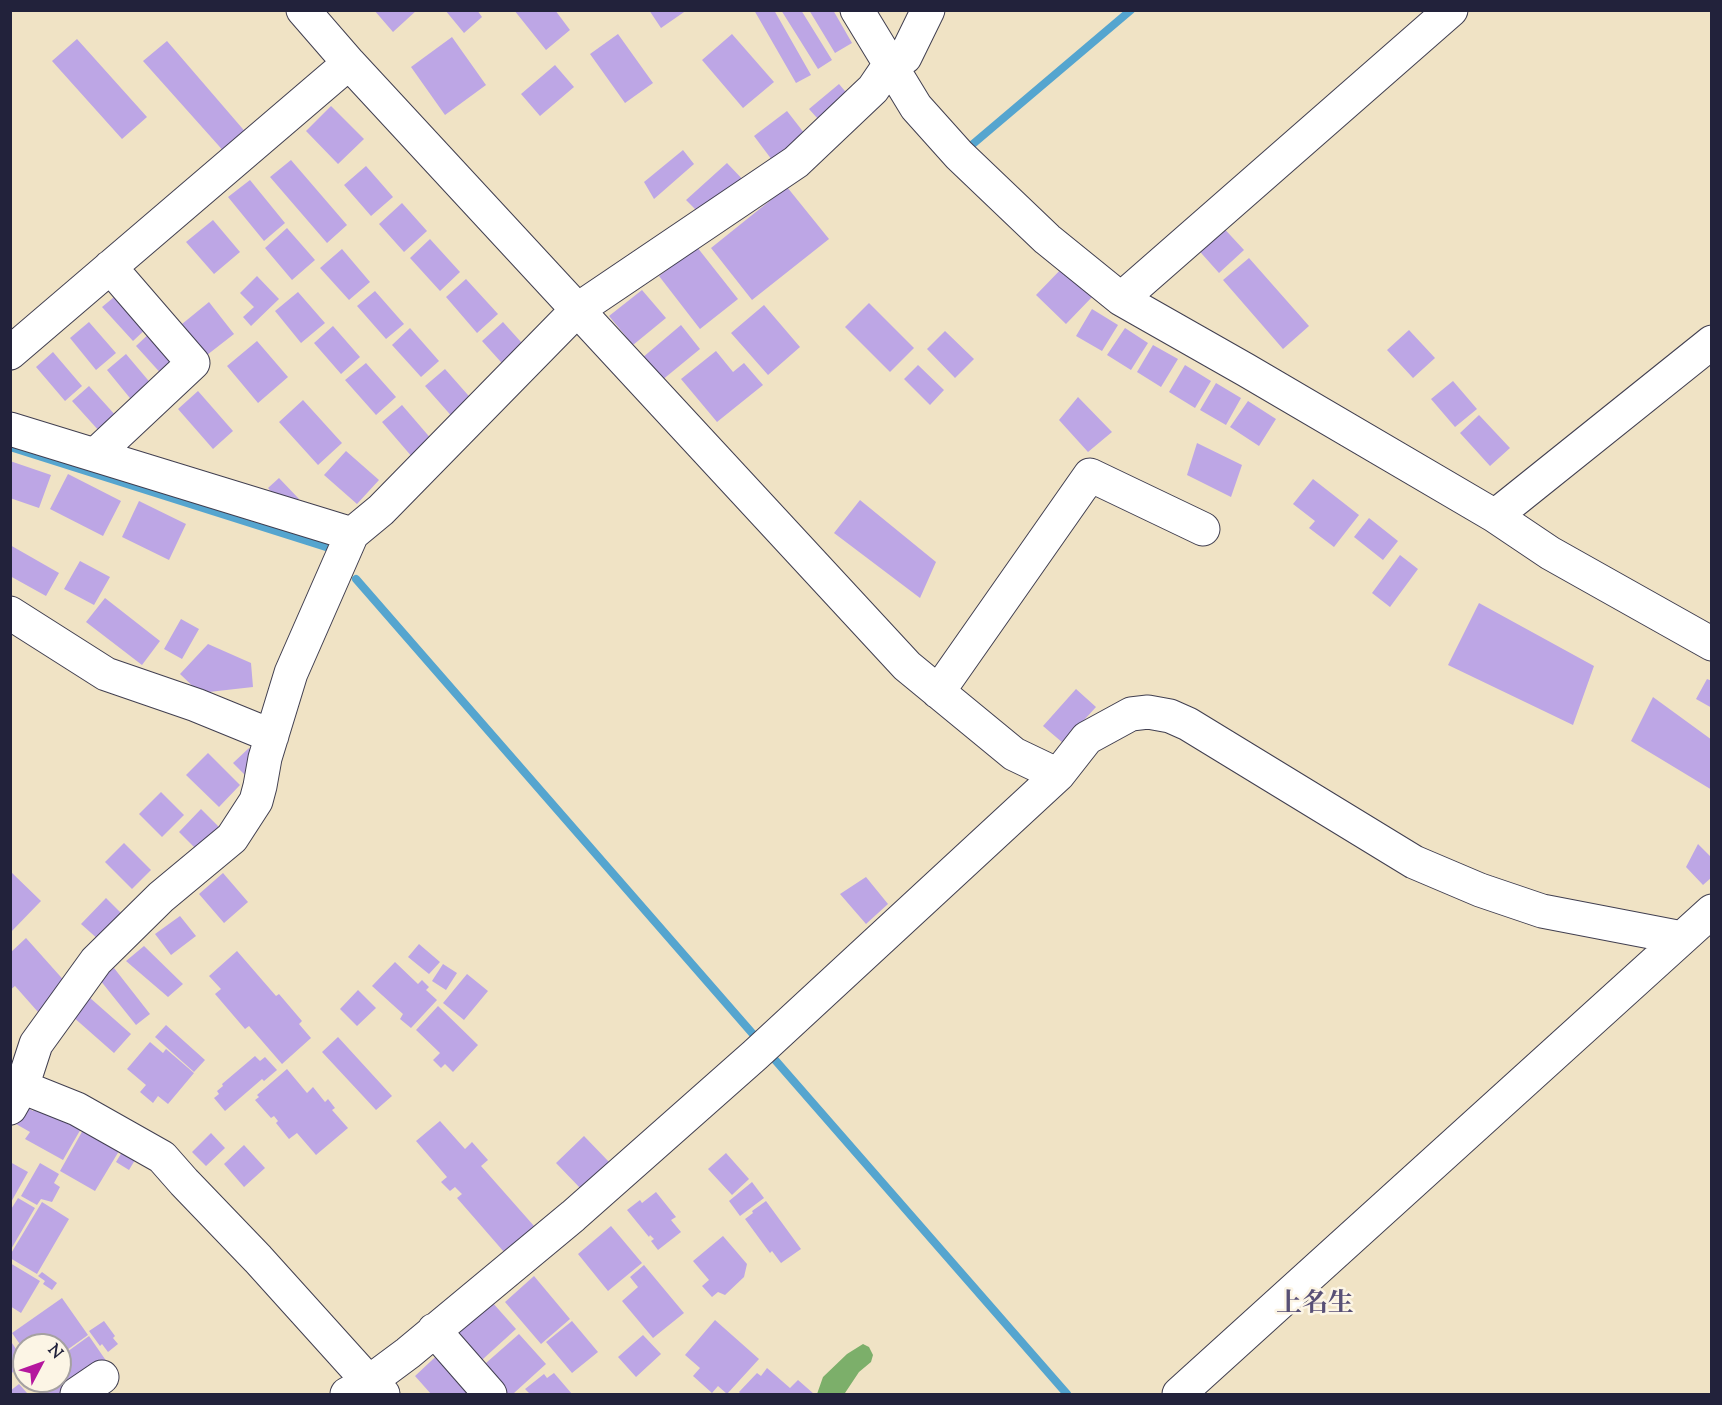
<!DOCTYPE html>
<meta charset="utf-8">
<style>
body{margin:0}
#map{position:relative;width:1722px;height:1405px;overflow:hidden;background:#f0e3c5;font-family:"Sorts Mill Goudy",serif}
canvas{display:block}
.frame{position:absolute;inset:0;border:12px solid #22223b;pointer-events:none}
.north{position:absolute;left:12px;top:1333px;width:60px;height:60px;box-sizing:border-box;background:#fcf5e5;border:2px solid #a5a1a1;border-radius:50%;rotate:49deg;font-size:16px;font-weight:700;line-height:24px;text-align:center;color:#22223b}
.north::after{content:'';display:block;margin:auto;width:21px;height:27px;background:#b5179e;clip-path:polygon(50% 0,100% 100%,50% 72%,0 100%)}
</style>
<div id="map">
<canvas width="1722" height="1405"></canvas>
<div class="frame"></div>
<div class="north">N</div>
</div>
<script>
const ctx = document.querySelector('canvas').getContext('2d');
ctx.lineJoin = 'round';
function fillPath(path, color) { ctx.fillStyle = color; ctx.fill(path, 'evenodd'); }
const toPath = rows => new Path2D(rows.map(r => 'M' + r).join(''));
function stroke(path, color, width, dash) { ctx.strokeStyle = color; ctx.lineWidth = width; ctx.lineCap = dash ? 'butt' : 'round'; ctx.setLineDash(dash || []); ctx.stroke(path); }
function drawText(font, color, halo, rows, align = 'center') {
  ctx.font = font + ' "Sorts Mill Goudy","Noto Serif JP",serif'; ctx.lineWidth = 5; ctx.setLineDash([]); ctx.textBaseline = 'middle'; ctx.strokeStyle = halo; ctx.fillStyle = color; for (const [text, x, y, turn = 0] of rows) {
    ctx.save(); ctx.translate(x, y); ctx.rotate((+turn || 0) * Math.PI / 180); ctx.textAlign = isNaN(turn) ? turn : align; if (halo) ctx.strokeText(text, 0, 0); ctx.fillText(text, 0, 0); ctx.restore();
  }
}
const forest = toPath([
 [863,1344,869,1347,873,1355,871,1362,859,1372,845,1393,817,1394,823,1377,847,1354]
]);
const stream = toPath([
 [967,149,1131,10],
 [10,447,329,548],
 [356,579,759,1041],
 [769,1053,1067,1394]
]);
const building = toPath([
 [374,10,417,10,393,32],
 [445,10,477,10,482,17,464,33],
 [514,10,555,10,570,30,546,50],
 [649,10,687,10,661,28],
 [754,10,774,10,811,75,796,83],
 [781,10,801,10,832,60,818,69],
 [809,10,833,10,852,43,835,53],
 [618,34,653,83,625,103,590,54],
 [732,34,774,82,743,108,702,60],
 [452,37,486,85,445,115,411,67],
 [77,39,147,117,122,139,52,61],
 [167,41,248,135,227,155,143,61],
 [555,65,574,87,540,116,521,94],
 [839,84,856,104,827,129,809,109],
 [331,106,364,139,338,164,306,131],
 [787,111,808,138,775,164,754,136],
 [683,150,694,164,654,199,644,182],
 [291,160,347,225,327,243,270,177],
 [727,163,747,184,707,221,686,200],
 [366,166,393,197,371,216,344,185],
 [250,180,285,223,264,241,228,197],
 [787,187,829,239,752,300,711,248],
 [402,203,427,231,404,252,379,224],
 [213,220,240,252,214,274,186,242],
 [1219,223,1244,250,1219,273,1194,245],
 [287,228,315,260,292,280,265,248],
 [430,239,460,272,440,291,410,258],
 [697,247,738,299,700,329,659,276],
 [342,249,370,282,349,300,320,268],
 [1249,258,1309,326,1283,349,1223,280],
 [1065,265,1094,295,1066,324,1036,295],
 [257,276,279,299,251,326,243,317,254,307,240,293],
 [466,279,498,314,477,333,446,297],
 [642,290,666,318,633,345,609,316],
 [375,291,404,324,386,339,357,306],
 [298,292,325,323,301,343,275,311],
 [119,293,149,326,133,341,102,307],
 [209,302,234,334,207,355,182,324],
 [869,303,914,348,890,372,845,327],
 [764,305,800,347,768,375,731,333],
 [1092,309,1118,325,1102,351,1076,336],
 [89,322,116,353,96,370,70,338],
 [503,322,530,352,509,371,482,341],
 [681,325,700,349,661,381,642,358],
 [333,326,360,357,341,374,314,343],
 [410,328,439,361,421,377,392,345],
 [1125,328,1148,343,1131,370,1107,355],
 [153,330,183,363,165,378,136,346],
 [1409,330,1435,358,1413,378,1387,350],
 [945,331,974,359,955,378,927,349],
 [257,341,288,377,258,403,227,366],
 [1153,345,1178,359,1161,387,1137,372],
 [716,351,733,372,744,363,763,385,717,422,681,379],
 [53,352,82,386,65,401,36,367],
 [126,354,153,386,134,403,107,370],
 [366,363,396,397,376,415,345,380],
 [918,365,944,390,930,405,904,379],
 [1185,365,1211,381,1195,408,1169,392],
 [445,369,475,403,455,420,425,386],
 [1453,381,1477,409,1455,427,1431,399],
 [1216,383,1241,398,1226,425,1200,410],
 [89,386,117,417,100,432,72,401],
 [198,391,233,431,213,449,178,409],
 [1078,397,1112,432,1088,452,1059,420],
 [303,400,342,443,318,465,279,422],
 [1248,401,1276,419,1259,446,1230,427],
 [402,405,433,441,413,458,382,422],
 [1479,415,1510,448,1490,466,1460,433],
 [1197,443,1242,465,1231,497,1187,475],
 [346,451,379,480,357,504,324,475],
 [10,461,51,475,39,508,10,498],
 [68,474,121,501,103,536,50,509],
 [279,478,299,499,287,510,268,488],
 [1313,479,1359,515,1334,547,1309,528,1315,521,1293,504],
 [860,500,936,562,920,598,834,533],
 [139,501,186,524,169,560,122,537],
 [1369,518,1398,541,1383,560,1354,537],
 [10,545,59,573,46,596,10,576],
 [1400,555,1418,569,1390,607,1372,593],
 [80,561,110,577,94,605,64,589],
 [105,598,160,641,142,665,86,622],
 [1479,603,1594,666,1573,725,1448,665],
 [181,619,199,629,182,659,164,649],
 [208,644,251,663,253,687,200,693,180,674],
 [1707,679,1712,681,1712,708,1696,699],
 [1076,689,1096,707,1063,743,1043,726],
 [1653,697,1712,740,1712,790,1631,741],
 [249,748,263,762,247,777,233,763],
 [208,753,240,785,219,807,186,775],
 [161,792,184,815,162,837,139,814],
 [201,809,224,832,202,855,179,832],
 [124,843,151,870,132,889,105,862],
 [1698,844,1712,858,1712,877,1703,885,1686,867],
 [10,871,41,901,10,933],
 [223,873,248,902,224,923,199,894],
 [866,877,888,904,866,924,840,894],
 [106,898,123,915,99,940,81,924],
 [180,916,196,936,171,955,155,934],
 [26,938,68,985,38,1012,15,986,10,990,10,953],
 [419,944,440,962,429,974,408,957],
 [144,946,183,984,168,997,126,961],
 [237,951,276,996,279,994,302,1021,299,1024,311,1038,282,1064,249,1026,245,1029,215,994,221,989,209,976],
 [395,962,418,984,422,980,429,987,426,990,437,1000,411,1028,400,1019,403,1014,372,986],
 [443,964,457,973,446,990,432,981],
 [114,968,150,1014,136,1025,100,980],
 [467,974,488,991,464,1020,443,1003],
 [358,990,376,1008,357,1026,340,1009],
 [89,997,131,1034,114,1053,72,1016],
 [438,1006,478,1045,453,1072,445,1064,441,1068,433,1060,440,1053,416,1030],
 [166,1025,205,1060,194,1072,155,1037],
 [338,1037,392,1096,376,1110,322,1052],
 [150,1042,163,1053,166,1049,194,1073,168,1104,158,1096,153,1103,140,1092,146,1085,127,1069],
 [255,1056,260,1061,265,1057,277,1070,264,1081,262,1079,225,1111,214,1098,219,1094,217,1091,223,1086,222,1084],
 [287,1069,307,1093,313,1087,325,1102,328,1099,335,1108,332,1110,348,1128,316,1155,297,1133,289,1139,276,1123,278,1121,274,1116,271,1118,255,1100,259,1097,257,1095],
 [37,1103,82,1127,63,1160,25,1139,30,1132,16,1124,25,1106,33,1111],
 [440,1121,465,1149,472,1142,488,1160,481,1166,534,1226,504,1252,457,1198,462,1194,455,1187,450,1191,441,1182,447,1177,416,1141],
 [83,1130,119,1151,95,1191,60,1171],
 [211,1133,225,1148,206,1166,192,1152],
 [584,1136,610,1163,582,1190,556,1163],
 [244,1145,265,1168,244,1187,224,1164],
 [125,1147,138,1155,129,1170,116,1162],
 [726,1153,749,1179,732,1195,708,1169],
 [10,1162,28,1172,10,1204],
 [40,1163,59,1174,54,1183,60,1187,52,1202,41,1199,37,1205,21,1196],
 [752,1182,764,1198,740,1216,729,1201],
 [656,1192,676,1217,671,1220,681,1232,658,1250,651,1241,654,1239,650,1235,649,1237,627,1210,640,1200,642,1203],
 [18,1198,35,1208,10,1251,10,1211],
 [766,1201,801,1249,781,1263,772,1251,770,1253,745,1219,753,1213,752,1211],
 [42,1202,69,1219,37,1274,10,1258,10,1255],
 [611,1226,642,1263,608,1291,578,1254],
 [723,1236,747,1264,744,1277,725,1295,718,1292,712,1297,702,1286,709,1280,693,1261],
 [10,1263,40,1281,21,1313,10,1306],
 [644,1265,684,1313,653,1338,622,1301,638,1287,630,1277],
 [42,1272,57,1283,52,1290,43,1284,45,1281,38,1276],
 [534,1276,570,1319,541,1344,505,1302],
 [62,1298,88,1335,60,1355,60,1345,24,1345,24,1350,12,1333],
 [492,1302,516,1329,483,1359,474,1360,458,1341,460,1332],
 [715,1320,759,1359,727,1394,718,1386,712,1393,693,1376,700,1368,685,1355],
 [104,1321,115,1336,113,1338,118,1344,108,1352,102,1344,100,1346,89,1331],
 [572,1321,598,1352,572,1373,546,1342],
 [519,1334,546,1364,514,1393,501,1394,482,1373,486,1363],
 [643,1335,661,1354,636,1377,618,1357],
 [89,1336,107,1362,60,1394,42,1394,32,1381,60,1381,60,1357],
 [10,1340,24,1361,24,1365,10,1374],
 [446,1347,481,1394,431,1394,415,1376],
 [767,1368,790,1388,798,1380,814,1394,741,1394,739,1392,757,1373,761,1376],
 [554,1373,572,1394,530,1394,525,1389,544,1374,547,1378],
 [19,1384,27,1393,24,1394,10,1394,10,1391]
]);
const minor = toPath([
 [303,10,349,63,907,666,1014,754,1058,775],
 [857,10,916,107,959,155,1047,239,1121,299,1246,370,1495,516,1550,553,1712,644],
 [1121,299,1451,10],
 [10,353,349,63],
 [10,429,352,534],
 [95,455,193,363,110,267],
 [1495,516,1712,342],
 [10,613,106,674,196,705,272,736],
 [938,692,1090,475,1203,529],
 [10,1086,22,1087,77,1109,162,1157,184,1182,258,1259,369,1382,383,1394],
 [10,1108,22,1087,36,1044,96,961,161,897,232,838,256,801,260,786,265,758,291,673,352,534,381,510,577,310,796,162,873,89,890,64,905,57,928,10],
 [434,1330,490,1394],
 [77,1394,102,1377],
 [347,1394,369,1382,408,1353,573,1216,755,1055,1058,775,1087,738,1131,714,1148,712,1170,716,1188,724,1414,862,1480,890,1542,911,1682,938],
 [1179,1394,1712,911]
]);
const quarterNames = [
 ["上名生",1315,1307]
];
fillPath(forest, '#7caf6a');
stroke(stream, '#55a5cf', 8);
fillPath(building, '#bda6e5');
stroke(minor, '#413f50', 35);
stroke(minor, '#fff', 33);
drawText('bold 26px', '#585076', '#fcf5e5', quarterNames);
</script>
